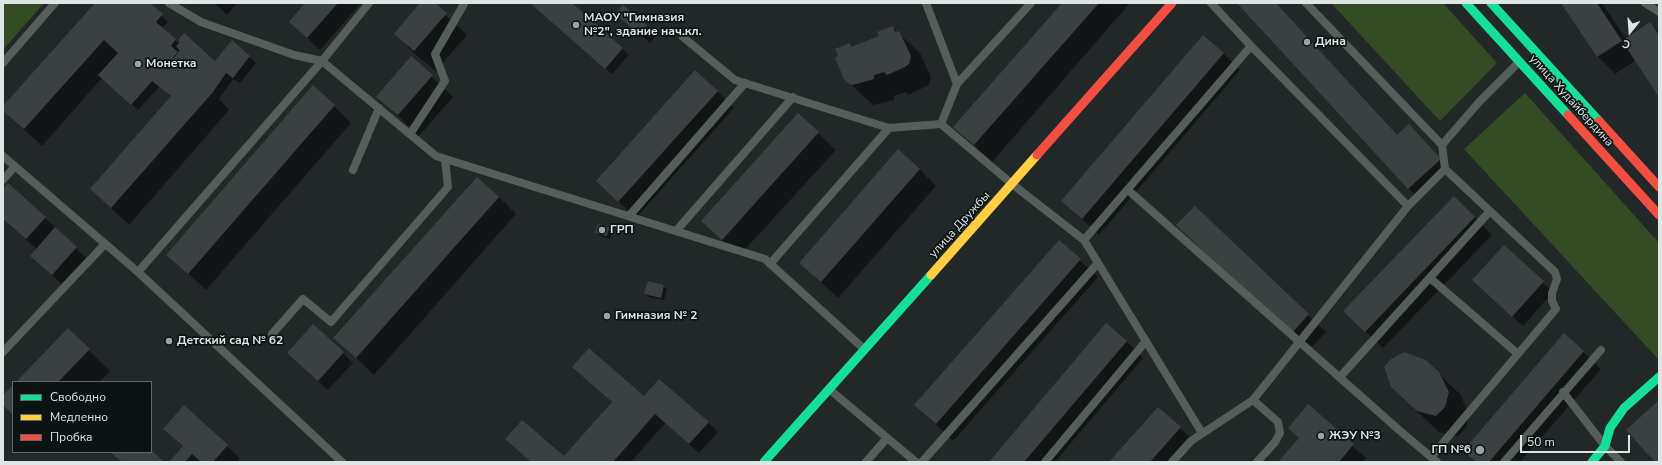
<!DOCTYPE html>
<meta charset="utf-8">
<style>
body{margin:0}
#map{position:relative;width:1662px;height:465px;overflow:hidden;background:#222828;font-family:"Nunito Sans",sans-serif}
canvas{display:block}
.frame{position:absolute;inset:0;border:4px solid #dee5e5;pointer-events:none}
.legend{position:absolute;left:12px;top:381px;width:140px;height:72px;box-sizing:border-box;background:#0d1212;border:1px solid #616666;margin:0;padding:5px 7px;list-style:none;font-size:12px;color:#dee5e5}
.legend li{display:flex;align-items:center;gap:8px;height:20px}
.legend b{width:20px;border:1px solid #616666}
.north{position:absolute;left:1610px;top:12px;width:40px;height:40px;-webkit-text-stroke:3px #0d1212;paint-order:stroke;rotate:197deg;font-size:11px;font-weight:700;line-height:16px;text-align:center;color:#dee5e5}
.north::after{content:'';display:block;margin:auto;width:14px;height:18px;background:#dee5e5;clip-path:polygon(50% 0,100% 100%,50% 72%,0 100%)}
.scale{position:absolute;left:1520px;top:435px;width:110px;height:18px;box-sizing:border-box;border:2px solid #dee5e5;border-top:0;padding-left:5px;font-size:12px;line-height:14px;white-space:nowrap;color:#dee5e5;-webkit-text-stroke:3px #0d1212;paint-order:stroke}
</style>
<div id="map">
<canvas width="1662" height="465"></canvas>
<div class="frame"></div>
<ul class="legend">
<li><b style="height:5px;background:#16e098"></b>Свободно</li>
<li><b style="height:5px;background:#ffcf43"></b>Медленно</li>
<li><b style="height:5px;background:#f24e42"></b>Пробка</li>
</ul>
<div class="north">С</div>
<div class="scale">50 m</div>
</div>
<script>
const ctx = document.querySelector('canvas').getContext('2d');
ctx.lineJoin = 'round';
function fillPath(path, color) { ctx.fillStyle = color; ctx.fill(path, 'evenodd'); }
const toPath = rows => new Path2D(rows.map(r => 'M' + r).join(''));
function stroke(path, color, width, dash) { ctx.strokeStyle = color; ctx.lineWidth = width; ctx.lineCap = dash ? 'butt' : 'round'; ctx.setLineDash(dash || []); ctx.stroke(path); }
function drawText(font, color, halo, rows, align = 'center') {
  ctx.font = font + ' "Nunito Sans",sans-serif'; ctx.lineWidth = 3.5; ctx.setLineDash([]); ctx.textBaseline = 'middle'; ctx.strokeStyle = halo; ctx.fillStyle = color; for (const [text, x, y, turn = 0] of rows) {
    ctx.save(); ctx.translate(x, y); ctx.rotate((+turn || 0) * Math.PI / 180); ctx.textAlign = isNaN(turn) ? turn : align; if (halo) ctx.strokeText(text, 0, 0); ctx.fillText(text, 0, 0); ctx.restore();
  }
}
const green = toPath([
 [3,3,44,3,3,50],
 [1331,3,1443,3,1497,63,1440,121],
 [1525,93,1659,243,1659,360,1464,149]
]);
const shadow = toPath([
 [96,3,148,3,168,22,162,28,179,44,215,62,249,56,256,63,240,83,233,79,219,99,229,110,129,225,91,189,171,97,160,86,138,110,102,78,42,146,3,110,3,107],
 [180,49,182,51,179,55,177,53],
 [214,3,237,3,227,15],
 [307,3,361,3,320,50,290,22],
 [421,3,433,3,467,35,436,71,416,55,395,34],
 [531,3,570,3,629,55,612,74],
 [1063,3,1130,3,992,162,955,127],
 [1238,3,1276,3,1397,136,1408,126,1450,170,1418,198],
 [1562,3,1602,3,1626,39,1650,24,1659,32,1659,95,1636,60,1615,74,1598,57],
 [623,7,656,36,650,43,617,14],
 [892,27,920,53,931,77,929,85,908,95,906,92,894,96,894,100,873,105,844,78,849,44,852,47,881,36],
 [1223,53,1240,70,1099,235,1063,201],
 [412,58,453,97,419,136,378,96],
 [717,91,734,108,636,218,597,181],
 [334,106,351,123,206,290,167,254],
 [798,114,836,150,739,256,702,221],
 [919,169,936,186,838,298,800,263],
 [3,191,45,218,86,258,62,284,41,265,37,249,3,219],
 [499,197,516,214,374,375,335,338],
 [1454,197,1492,235,1383,348,1362,328],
 [1195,207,1326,332,1309,350,1194,242],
 [608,229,611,232,610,239,600,236,596,233],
 [1059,242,1098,277,953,441,915,405],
 [1504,247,1553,292,1523,326,1483,290],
 [663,286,667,289,664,300,648,297,645,294],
 [68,330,110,371,99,382,17,382],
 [1564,334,1601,369,1520,462,1475,462,1464,451],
 [1126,341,1143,358,1055,462,990,462],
 [343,353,353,363,328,390,298,363],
 [573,367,708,422,718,432,699,453,665,423,631,462,531,462,564,458,613,403],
 [1438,373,1460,394,1469,414,1466,428,1458,436,1439,432,1413,408],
 [1308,406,1366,458,1363,462,1279,462,1300,438],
 [184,407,240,458,237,462,170,462,183,447,164,429],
 [1180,428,1193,440,1173,462,1110,462]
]);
const building = toPath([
 [95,3,150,3,163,14,156,22,176,39,171,46,178,52,158,75,180,51,176,46,180,42,178,40,184,33,215,61,232,40,250,56,233,78,226,73,213,92,111,208,90,189,171,96,152,81,131,105,98,75,118,53,104,40,24,129,3,111,3,106],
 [305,3,338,3,307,38,289,22],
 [420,3,435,3,447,13,414,51,394,34],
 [530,3,572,3,623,48,605,69],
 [1062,3,1099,3,974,145,953,127],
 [1237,3,1276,3,1397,135,1409,124,1441,159,1408,189],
 [1561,3,1597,3,1622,41,1650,22,1659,35,1659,97,1622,41,1597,57],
 [623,5,647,26,639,34,615,14],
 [893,26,895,32,899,31,911,56,909,64,905,67,887,75,884,72,874,75,874,79,856,84,851,85,847,82,844,79,835,58,838,56,835,49,850,43,851,47,879,36,877,32],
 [1203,35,1224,53,1082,219,1061,201],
 [411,56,433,75,398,115,376,97],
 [695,70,718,91,618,202,596,181],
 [313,85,335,105,188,274,166,255],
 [798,113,819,132,722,240,701,221],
 [898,149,920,169,821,282,799,263],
 [477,177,499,197,356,358,333,338],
 [8,183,46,217,26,239,3,219,3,189],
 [1454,196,1475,217,1365,332,1343,311],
 [1195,206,1309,314,1291,334,1176,225],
 [598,224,609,228,607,236,595,233],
 [55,227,77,247,52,275,30,256],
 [1059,240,1081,259,936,424,914,405],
 [1504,245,1544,281,1512,317,1472,280],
 [648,281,664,285,661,298,644,294],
 [1106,323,1127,341,1024,462,989,462],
 [313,324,344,352,318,381,287,353],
 [68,328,90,349,58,382,16,382],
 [1564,333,1584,351,1489,462,1476,462,1463,451],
 [589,348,644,396,659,379,709,422,689,444,655,414,613,462,531,462,505,439,522,420,564,456,612,402,572,367],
 [1404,352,1426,360,1439,372,1449,392,1445,407,1436,416,1417,411,1391,387,1384,367,1391,359],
 [13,385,13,415,3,405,3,395],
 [1659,400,1659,462,1655,462,1626,430],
 [1308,404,1354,444,1339,462,1278,462,1299,438,1288,428],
 [184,405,228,445,213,462,201,462,192,454,185,462,169,462,183,446,163,429],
 [1158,407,1181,427,1150,462,1109,462],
 [151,450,164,462,122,462,110,452,151,452]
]);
const lane = toPath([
 [169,3,201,22,294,55,322,61,436,156,765,259,864,349],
 [926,3,957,84,941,124,1012,184,1084,240,1251,46],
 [1211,3,1251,46,1408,206],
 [1306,3,1442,145],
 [1645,3,1659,12],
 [683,37,735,80,889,128,941,124],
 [3,63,55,3],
 [957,84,1031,3],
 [410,134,445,81,435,54,464,4,463,3],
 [3,156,138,272,342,462],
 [353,170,379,108],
 [3,180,15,166],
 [1128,190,1399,430,1437,462],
 [629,216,745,83],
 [676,231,793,97],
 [1084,240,1202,433],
 [770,264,889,128],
 [138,272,322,61,369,3],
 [1430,278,1518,354],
 [272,334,303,299,331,322,448,187,445,159],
 [3,352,105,244],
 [1340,377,1490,211],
 [829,389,916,462],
 [1563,392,1605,446,1621,462],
 [1253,400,1278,422,1280,433,1275,442,1257,462],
 [1431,457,1556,309,1552,301,1552,293,1557,279,1555,272,1445,169],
 [866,462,887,438],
 [922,462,1098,263],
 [1045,462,1146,341],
 [1172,462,1191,441,1253,400,1408,206,1445,169,1442,145,1479,102,1519,62],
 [1504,462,1601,350]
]);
const fast = toPath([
 [1466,3,1568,115],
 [1491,3,1599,121],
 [764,462,931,275],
 [1592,462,1605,446,1610,428,1624,408,1659,377]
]);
const slow = toPath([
 [931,275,1037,155]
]);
const jam = toPath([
 [1568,115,1659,215],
 [1599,121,1659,187],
 [1037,155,1172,3]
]);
const markers = [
 [576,25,4,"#9ca3a3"],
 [1307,42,4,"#9ca3a3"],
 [138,64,4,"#9ca3a3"],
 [602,230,4,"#9ca3a3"],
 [607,316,4,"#9ca3a3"],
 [169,341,4,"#9ca3a3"],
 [1321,436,4,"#9ca3a3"],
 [1480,450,5,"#9ca3a3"]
];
const poiNames = [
 ["МАОУ \"Гимназия",584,18],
 ["№2\", здание нач.кл.",584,32],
 ["Дина",1315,42],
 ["Монетка",146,64],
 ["ГРП",610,230],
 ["Гимназия № 2",615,316],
 ["Детский сад № 62",177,341],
 ["ЖЭУ №3",1329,436],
 ["ГП №6",1471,450,"right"]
];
const streetNames = [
 ["улица Худайбердина",1571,101,48],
 ["улица Дружбы",960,225,-48]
];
fillPath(green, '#354b23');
fillPath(shadow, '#0007');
fillPath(building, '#3b4041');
stroke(lane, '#555e5a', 8);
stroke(fast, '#16e098', 9);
stroke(slow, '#ffcf43', 9);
stroke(jam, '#f24e42', 9);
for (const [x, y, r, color] of markers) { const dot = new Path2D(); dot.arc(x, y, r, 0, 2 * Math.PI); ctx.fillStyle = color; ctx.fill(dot); stroke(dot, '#0d1212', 1.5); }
drawText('bold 12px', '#dee5e5', '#0d1212', poiNames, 'left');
drawText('12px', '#dee5e5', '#0d1212', streetNames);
</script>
